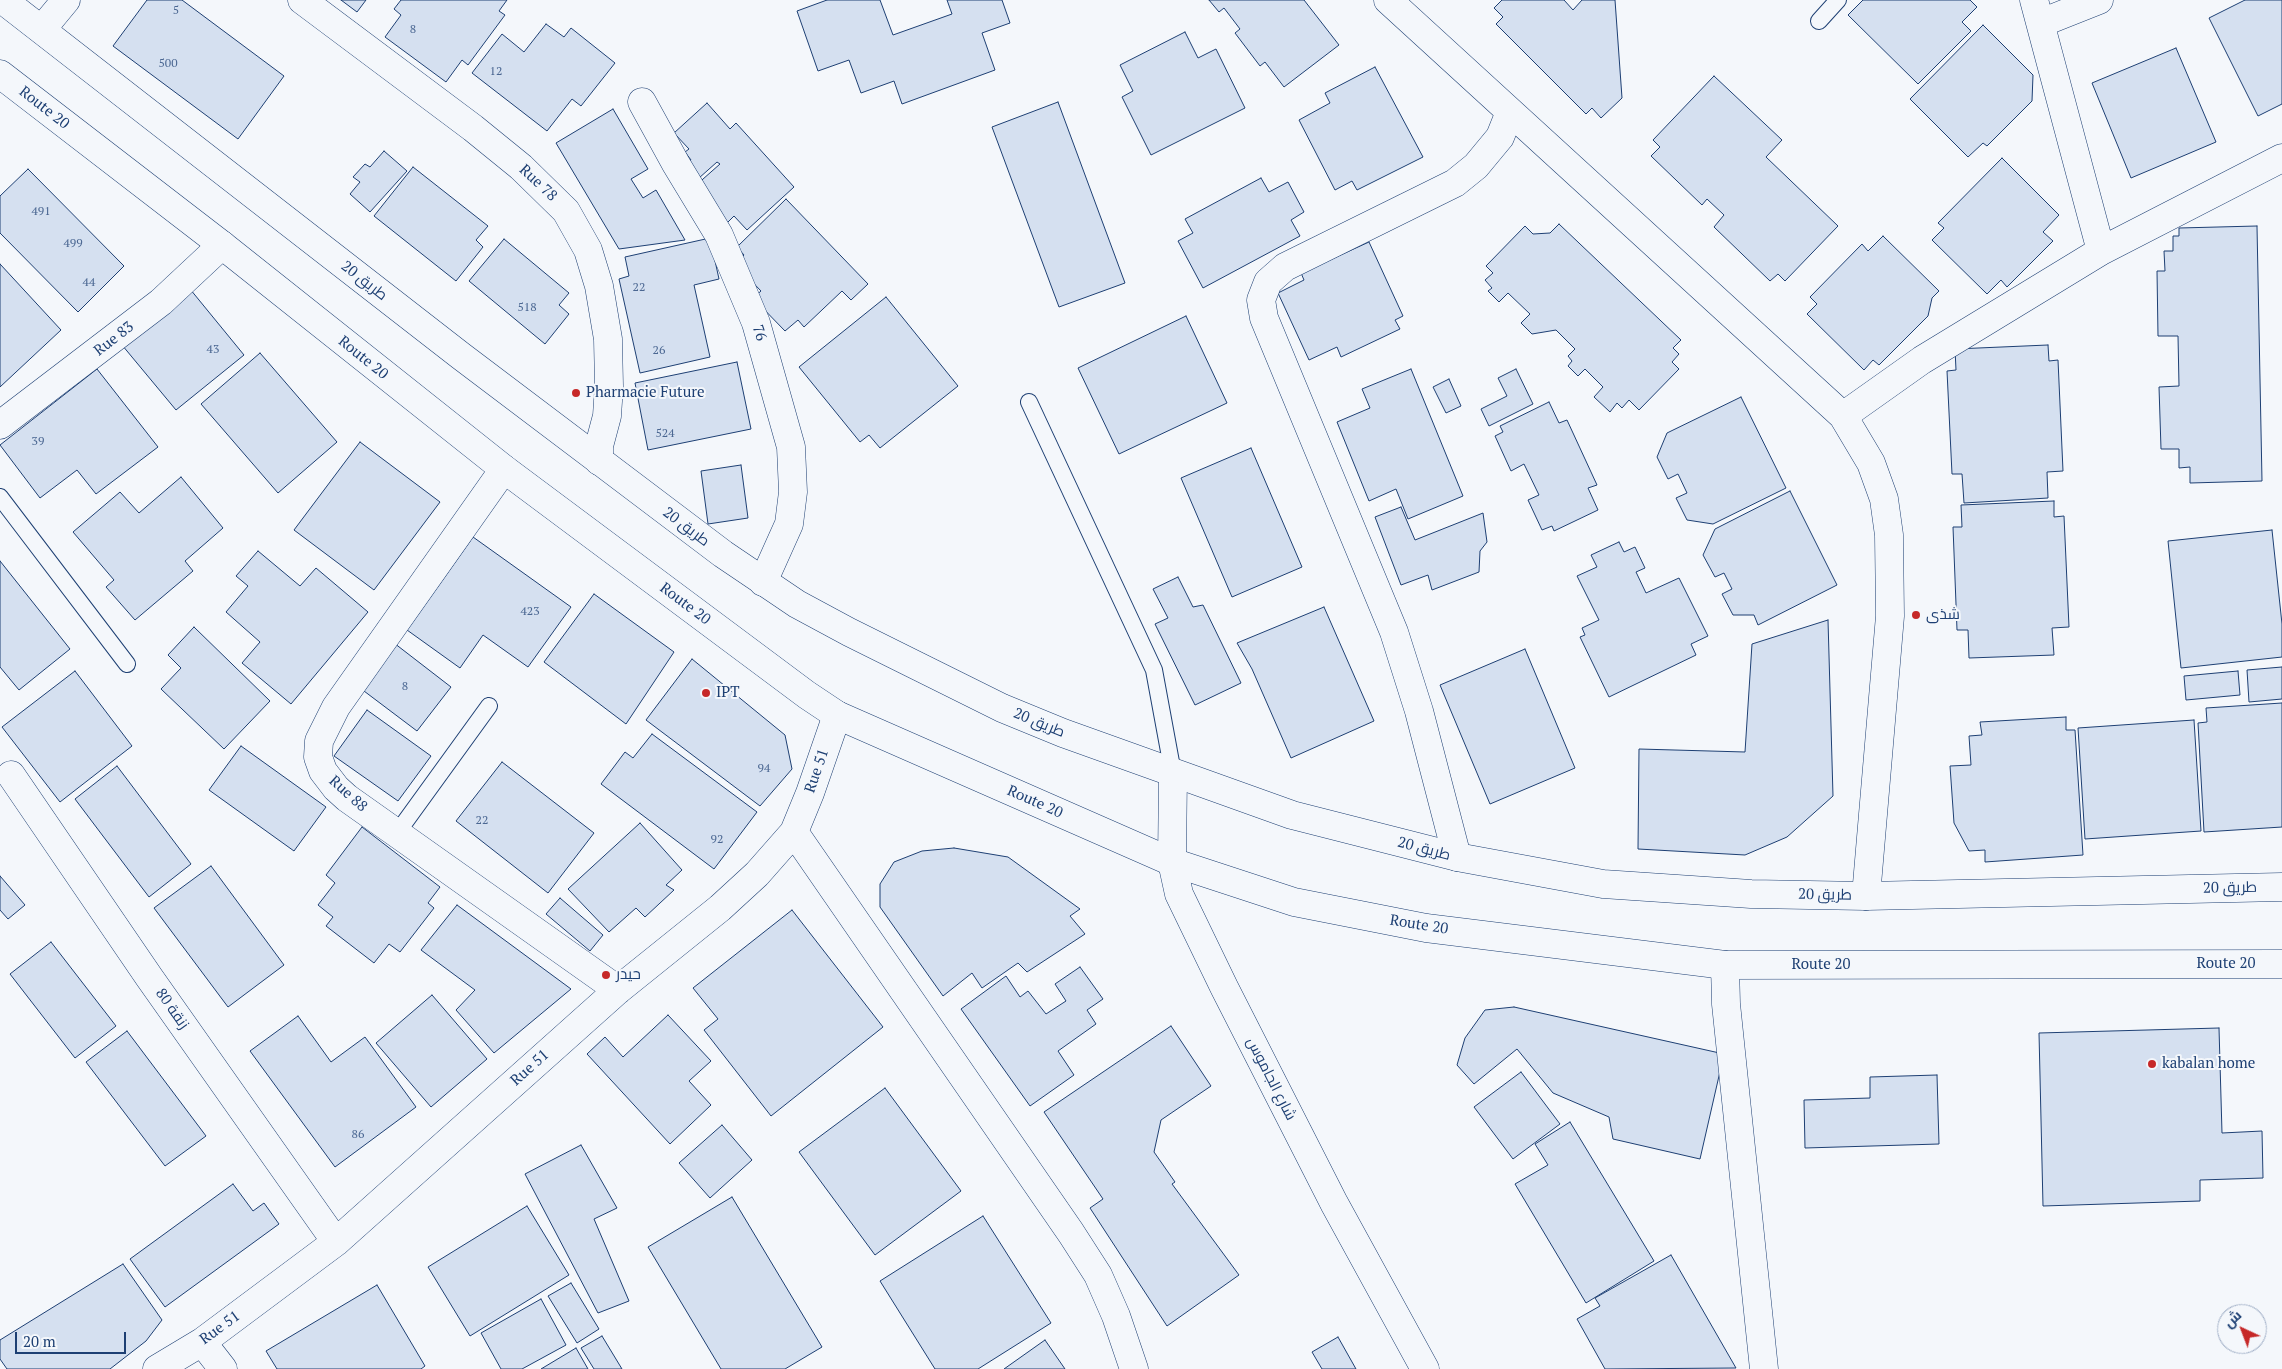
<!DOCTYPE html>
<meta charset="utf-8">
<style>
body{margin:0}
#map{position:relative;width:2282px;height:1369px;overflow:hidden;background:#f4f7fb;font-family:"PT Serif",Cairo,serif}
canvas{display:block}
.north{position:absolute;left:2217px;top:1304px;width:50px;height:50px;box-sizing:border-box;background:#f4f7fb;border:1px solid #9eadc5;border-radius:50%;rotate:317deg;font-size:14px;font-weight:700;line-height:20px;text-align:center;color:#1d3f73}
.north::after{content:'';display:block;margin:auto;width:18px;height:22px;background:#c62828;clip-path:polygon(50% 0,100% 100%,50% 72%,0 100%)}
.scale{position:absolute;left:15px;top:1332px;width:111px;height:22px;box-sizing:border-box;border:2px solid #1d3f73;border-top:0;padding-left:6px;font-size:15px;line-height:18px;white-space:nowrap;color:#1d3f73;-webkit-text-stroke:4px #f4f7fb;paint-order:stroke}
</style>
<div id="map">
<canvas width="2282" height="1369"></canvas>
<div class="north">ش</div>
<div class="scale">20 m</div>
</div>
<script>
const ctx = document.querySelector('canvas').getContext('2d');
ctx.lineJoin = 'round';
function fillPath(path, color) { ctx.fillStyle = color; ctx.fill(path, 'evenodd'); }
const toPath = rows => new Path2D(rows.map(r => 'M' + r).join(''));
function stroke(path, color, width, dash) { ctx.strokeStyle = color; ctx.lineWidth = width; ctx.lineCap = dash ? 'butt' : 'round'; ctx.setLineDash(dash || []); ctx.stroke(path); }
function drawText(font, color, halo, rows, align = 'center') {
  ctx.font = font + ' "PT Serif",Cairo,serif'; ctx.lineWidth = 4; ctx.setLineDash([]); ctx.textBaseline = 'middle'; ctx.strokeStyle = halo; ctx.fillStyle = color; for (const [text, x, y, turn = 0] of rows) {
    ctx.save(); ctx.translate(x, y); ctx.rotate((+turn || 0) * Math.PI / 180); ctx.textAlign = isNaN(turn) ? turn : align; if (halo) ctx.strokeText(text, 0, 0); ctx.fillText(text, 0, 0); ctx.restore();
  }
}
const building = toPath([
 [147,0,182,0,284,76,238,139,113,46,147,0],
 [341,0,366,0,357,12,341,0],
 [401,0,507,0,499,11,505,15,468,65,462,60,446,82,385,37,401,15,394,9,401,0],
 [827,0,880,0,893,35,952,14,947,0,1002,0,1010,23,982,33,995,70,902,104,894,81,861,93,849,60,818,71,797,11,827,0],
 [1209,0,1304,0,1339,45,1284,87,1265,62,1260,66,1235,33,1240,29,1224,8,1219,12,1209,0],
 [1502,0,1564,0,1573,10,1582,0,1615,0,1622,98,1601,118,1592,108,1586,114,1496,24,1503,17,1494,8,1502,0],
 [1863,0,1970,0,1977,7,1962,22,1971,31,1918,84,1848,15,1863,0],
 [2245,0,2282,0,2282,104,2258,116,2209,18,2245,0],
 [546,24,564,37,571,28,615,63,581,106,572,99,547,131,472,73,502,34,524,52,546,24],
 [1983,25,2033,75,2032,101,1987,146,1983,143,1968,157,1910,99,1983,25],
 [1185,32,1198,58,1216,49,1245,108,1151,155,1122,97,1133,91,1120,65,1185,32],
 [2176,48,2216,142,2131,178,2092,83,2176,48],
 [1375,67,1423,157,1357,190,1352,181,1335,190,1299,120,1330,103,1325,93,1375,67],
 [1714,76,1782,140,1766,157,1838,226,1785,281,1778,274,1770,281,1714,227,1724,215,1707,199,1702,205,1651,156,1660,147,1653,140,1714,76],
 [1058,102,1125,283,1059,307,992,127,1058,102],
 [707,103,730,129,736,123,794,187,747,230,734,216,727,223,694,187,720,164,717,162,699,178,686,165,691,160,685,152,689,149,674,133,707,103],
 [613,109,648,169,631,179,643,198,656,190,685,240,619,249,556,143,613,109],
 [384,151,407,171,370,212,350,194,360,182,353,177,365,164,370,167,384,151],
 [2002,158,2059,215,2043,232,2053,241,2007,287,2001,280,1987,294,1932,240,1944,228,1938,223,2002,158],
 [413,167,488,226,476,240,483,247,456,281,374,216,413,167],
 [28,169,124,266,78,312,0,233,0,196,28,169],
 [1261,178,1269,192,1288,182,1304,212,1291,220,1300,236,1203,288,1178,241,1193,233,1185,219,1261,178],
 [786,199,868,284,851,300,842,291,804,327,798,320,785,331,753,298,761,291,735,264,744,255,737,247,786,199],
 [1559,224,1681,340,1673,348,1679,354,1672,362,1679,369,1639,410,1629,400,1622,408,1617,403,1610,412,1594,397,1603,387,1585,369,1578,376,1568,366,1572,361,1568,356,1575,349,1556,330,1532,334,1521,323,1530,314,1508,293,1499,302,1488,291,1492,288,1485,280,1493,273,1486,266,1525,226,1533,234,1550,233,1559,224],
 [2257,226,2262,481,2190,483,2190,467,2179,468,2179,449,2161,449,2159,387,2179,386,2178,336,2158,336,2157,271,2165,271,2164,251,2173,251,2173,236,2179,236,2179,228,2257,226],
 [1883,236,1939,291,1932,298,1928,316,1879,365,1873,360,1864,370,1807,314,1817,304,1810,297,1862,244,1868,251,1883,236],
 [710,238,719,279,694,285,710,357,640,373,619,279,629,276,625,257,710,238],
 [504,239,569,293,559,305,569,314,545,344,469,281,504,239],
 [1369,242,1403,316,1395,320,1400,329,1341,357,1337,347,1309,360,1278,293,1304,280,1301,273,1369,242],
 [0,264,61,330,0,387,0,264],
 [190,289,244,355,176,410,122,345,190,289],
 [886,297,958,386,880,448,869,435,860,442,799,367,886,297],
 [1186,316,1227,403,1119,454,1078,368,1186,316],
 [2048,345,2049,361,2058,360,2063,471,2047,472,2048,498,1964,503,1962,474,1952,474,1947,371,1956,370,1955,349,2048,345],
 [260,353,337,442,278,493,201,404,260,353],
 [737,362,751,429,648,450,635,383,737,362],
 [97,369,158,447,96,494,77,470,40,498,0,445,97,369],
 [1411,369,1463,496,1408,519,1396,489,1369,501,1337,422,1370,408,1362,389,1411,369],
 [1516,369,1533,404,1489,426,1481,409,1507,396,1498,378,1516,369],
 [1449,379,1461,406,1446,413,1433,387,1449,379],
 [1741,397,1786,488,1713,524,1687,520,1676,498,1687,493,1678,474,1668,479,1657,457,1667,433,1741,397],
 [1549,402,1559,423,1567,420,1597,485,1588,488,1598,510,1554,531,1552,526,1542,530,1528,500,1539,495,1524,464,1511,471,1495,436,1503,432,1500,426,1549,402],
 [360,442,440,502,374,590,294,530,360,442],
 [1251,448,1302,567,1232,597,1181,478,1251,448],
 [741,465,748,518,708,524,701,471,741,465],
 [181,477,223,528,185,561,193,571,135,620,106,587,114,580,73,532,120,492,139,513,181,477],
 [1790,491,1837,585,1758,625,1754,615,1733,615,1722,594,1732,589,1724,573,1715,577,1703,555,1715,529,1790,491],
 [2054,501,2054,517,2064,516,2069,627,2052,628,2054,655,1969,658,1968,630,1957,630,1953,527,1962,527,1961,505,2054,501],
 [1401,507,1415,540,1483,513,1487,542,1480,551,1479,572,1432,590,1428,575,1401,585,1375,517,1401,507],
 [2272,530,2282,624,2282,657,2181,668,2168,541,2272,530],
 [473,537,571,607,528,667,483,635,460,668,407,630,473,537],
 [1619,542,1624,552,1635,547,1645,568,1636,572,1646,593,1679,578,1708,636,1691,644,1696,655,1609,697,1580,637,1585,635,1582,628,1599,620,1577,576,1597,567,1591,555,1619,542],
 [258,551,300,586,316,568,368,612,291,704,242,663,260,642,226,612,248,586,236,576,258,551],
 [0,561,70,649,19,690,0,667,0,561],
 [1178,577,1193,607,1203,605,1241,683,1195,705,1155,624,1168,618,1153,589,1178,577],
 [594,594,674,652,626,724,544,662,594,594],
 [1324,607,1374,721,1291,758,1252,669,1237,643,1324,607],
 [1828,620,1833,796,1787,837,1745,855,1638,849,1639,749,1745,752,1752,644,1828,620],
 [194,627,270,701,224,749,161,689,181,668,168,655,194,627],
 [394,643,451,687,417,731,360,688,394,643],
 [1525,649,1575,768,1490,804,1440,685,1525,649],
 [692,659,785,735,792,769,760,806,646,720,692,659],
 [2282,667,2282,699,2249,702,2247,670,2282,667],
 [75,671,132,746,60,802,2,727,75,671],
 [2238,671,2240,695,2186,700,2184,676,2238,671],
 [2282,703,2282,827,2204,832,2198,723,2207,722,2206,708,2282,703],
 [367,710,431,756,398,801,334,756,367,710],
 [2066,717,2066,730,2075,730,2083,855,1985,862,1985,850,1969,851,1954,823,1950,766,1971,765,1969,736,1982,735,1980,722,2066,717],
 [2194,720,2201,831,2085,839,2078,728,2194,720],
 [652,734,757,812,714,869,601,784,625,752,633,758,652,734],
 [241,746,326,807,294,851,209,790,241,746],
 [502,762,594,833,548,893,456,821,502,762],
 [117,766,191,864,149,897,75,799,117,766],
 [640,823,682,870,666,885,674,890,645,917,636,908,609,932,568,889,640,823],
 [362,827,440,887,428,903,434,908,400,952,389,944,374,963,326,926,333,917,318,905,335,883,326,875,362,827],
 [954,848,1008,857,1080,909,1070,916,1085,934,1027,972,1018,963,982,988,972,973,943,996,880,907,880,884,894,862,922,851,954,848],
 [211,866,284,965,228,1007,154,908,211,866],
 [0,876,25,905,8,919,0,910,0,876],
 [560,898,603,935,590,951,546,914,560,898],
 [457,905,571,989,494,1053,456,1010,475,990,421,950,457,905],
 [792,910,883,1027,771,1116,704,1030,718,1019,693,988,792,910],
 [51,942,116,1026,75,1058,10,974,51,942],
 [1080,967,1103,999,1087,1010,1096,1024,1058,1051,1074,1075,1030,1106,961,1009,1006,976,1020,997,1028,991,1046,1014,1066,1001,1055,984,1080,967],
 [432,995,487,1059,431,1107,376,1043,432,995],
 [1514,1007,1724,1054,1700,1159,1613,1139,1609,1117,1553,1093,1517,1049,1474,1084,1457,1065,1465,1038,1485,1010,1514,1007],
 [668,1015,711,1061,689,1081,711,1105,670,1144,587,1054,605,1037,623,1057,668,1015],
 [298,1016,331,1062,365,1037,416,1107,335,1167,250,1051,298,1016],
 [1171,1026,1211,1086,1161,1120,1154,1152,1175,1182,1172,1184,1239,1275,1167,1326,1090,1208,1103,1199,1044,1112,1171,1026],
 [2219,1028,2222,1133,2262,1131,2263,1178,2200,1180,2200,1201,2043,1206,2039,1033,2219,1028],
 [127,1031,206,1136,165,1166,86,1062,127,1031],
 [1521,1072,1560,1124,1513,1159,1474,1107,1521,1072],
 [1937,1075,1939,1144,1805,1148,1804,1100,1870,1098,1870,1077,1937,1075],
 [885,1088,961,1191,875,1255,799,1152,885,1088],
 [1570,1122,1654,1261,1586,1303,1515,1184,1548,1165,1535,1144,1570,1122],
 [722,1125,752,1160,710,1198,679,1163,722,1125],
 [581,1145,617,1208,594,1219,629,1301,598,1313,525,1174,581,1145],
 [233,1184,253,1211,264,1203,279,1224,165,1307,130,1259,233,1184],
 [732,1197,822,1347,785,1369,721,1369,648,1247,732,1197],
 [527,1206,569,1275,470,1336,428,1267,527,1206],
 [983,1216,1051,1323,978,1369,935,1369,880,1281,983,1216],
 [1671,1255,1736,1368,1605,1369,1577,1319,1600,1306,1595,1298,1671,1255],
 [123,1264,162,1320,146,1341,110,1369,7,1369,0,1359,0,1340,123,1264],
 [571,1283,599,1329,577,1343,548,1296,571,1283],
 [377,1285,425,1366,421,1369,277,1369,266,1351,377,1285],
 [541,1299,566,1345,522,1369,501,1369,481,1333,541,1299],
 [602,1336,622,1369,594,1369,581,1348,602,1336],
 [1338,1337,1356,1369,1322,1369,1312,1352,1338,1337],
 [1045,1340,1065,1369,1004,1369,1045,1340],
 [576,1348,588,1369,541,1369,576,1348]
]);
const service = toPath([
 [1819,21,1838,0],
 [1029,402,1154,670,1173,773],
 [0,497,127,664],
 [397,833,489,706]
]);
const minor = toPath([
 [302,0,473,128,521,167,566,211,588,250,599,286,608,339,609,386,607,416,599,446,599,461],
 [1388,0,1843,416,1871,463,1884,499,1889,535,1890,616,1866,896],
 [2034,0,2101,251],
 [2041,23,2099,0],
 [42,29,66,0],
 [642,102,676,164,719,235,756,323,791,447,793,492,789,524,763,582],
 [1843,416,1922,360,2101,251,2282,158],
 [0,425,161,302,222,245],
 [504,469,336,707,319,741,318,757,323,771,336,788,347,798,618,990],
 [11,775,149,977,336,1242],
 [794,832,1071,1233,1098,1275,1116,1316,1134,1369],
 [1457,857,1419,711,1394,632,1264,318,1261,300,1268,282,1285,267,1455,183,1476,166,1500,137,1510,112],
 [1725,965,1726,1004,1764,1369],
 [202,1342,223,1369],
 [157,1369,202,1342,336,1242,618,990,720,908,757,874,794,832,810,793,837,715]
]);
const tertiary = toPath([
 [1173,773,1172,862,1179,894,1224,987,1334,1203,1425,1369]
]);
const secondary = toPath([
 [3,0,461,356,723,554,797,604,849,632,1002,708,1063,733,1292,815,1457,857,1603,884,1751,894,1866,896,2282,887],
 [0,74,222,245,504,469,807,695,837,715,1172,862,1294,902,1426,928,1725,965,2282,964]
]);
const markers = [
 [576,393,5,"#c62828"],
 [1916,615,5,"#c62828"],
 [706,693,5,"#c62828"],
 [606,975,5,"#c62828"],
 [2152,1064,5,"#c62828"]
];
const numberNames = [
 ["5",176,11],
 ["8",413,30],
 ["500",168,64],
 ["12",496,72],
 ["491",41,212],
 ["499",73,244],
 ["44",89,283],
 ["22",639,288],
 ["518",527,308],
 ["43",213,350],
 ["26",659,351],
 ["524",665,434],
 ["39",38,442],
 ["423",530,612],
 ["8",405,687],
 ["94",764,769],
 ["22",482,821],
 ["92",717,840],
 ["86",358,1135]
];
const streetNames = [
 ["Route 20",44,108,38],
 ["Rue 78",538,183,43],
 ["طريق 20",364,281,38],
 ["76",759,333,72],
 ["Rue 83",114,339,-38],
 ["Route 20",363,358,39],
 ["طريق 20",686,527,37],
 ["Route 20",685,604,37],
 ["طريق 20",1039,723,22],
 ["Rue 51",817,771,-71],
 ["Rue 88",348,794,42],
 ["Route 20",1035,802,24],
 ["طريق 20",1424,849,15],
 ["طريق 20",2230,888,-1],
 ["طريق 20",1825,895,1],
 ["Route 20",1419,925,9],
 ["Route 20",2226,964],
 ["Route 20",1821,965],
 ["زنقة 80",172,1009,55],
 ["Rue 51",530,1068,-42],
 ["شارع الجاموس",1271,1079,63],
 ["Rue 51",220,1328,-36]
];
const poiNames = [
 ["Pharmacie Future",586,393],
 ["شذى",1926,615],
 ["IPT",716,693],
 ["حيدر",616,975],
 ["kabalan home",2162,1064]
];
fillPath(building, '#d5e0f0');
stroke(building, '#1d3f73', 1);
stroke(service, '#1d3f73', 18);
stroke(minor, '#1d3f73', 29);
stroke(tertiary, '#1d3f73', 29);
stroke(secondary, '#1d3f73', 29);
stroke(service, '#f4f7fb', 16);
stroke(minor, '#f4f7fb', 28);
stroke(tertiary, '#f4f7fb', 28);
stroke(secondary, '#f4f7fb', 28);
for (const [x, y, r, color] of markers) { const dot = new Path2D(); dot.arc(x, y, r, 0, 2 * Math.PI); ctx.fillStyle = color; ctx.fill(dot); stroke(dot, '#f4f7fb', 2); }
drawText('12px', '#4b6792', null, numberNames);
drawText('15px', '#1d3f73', '#f4f7fb', streetNames);
drawText('15px', '#1d3f73', '#f4f7fb', poiNames, 'left');
</script>
